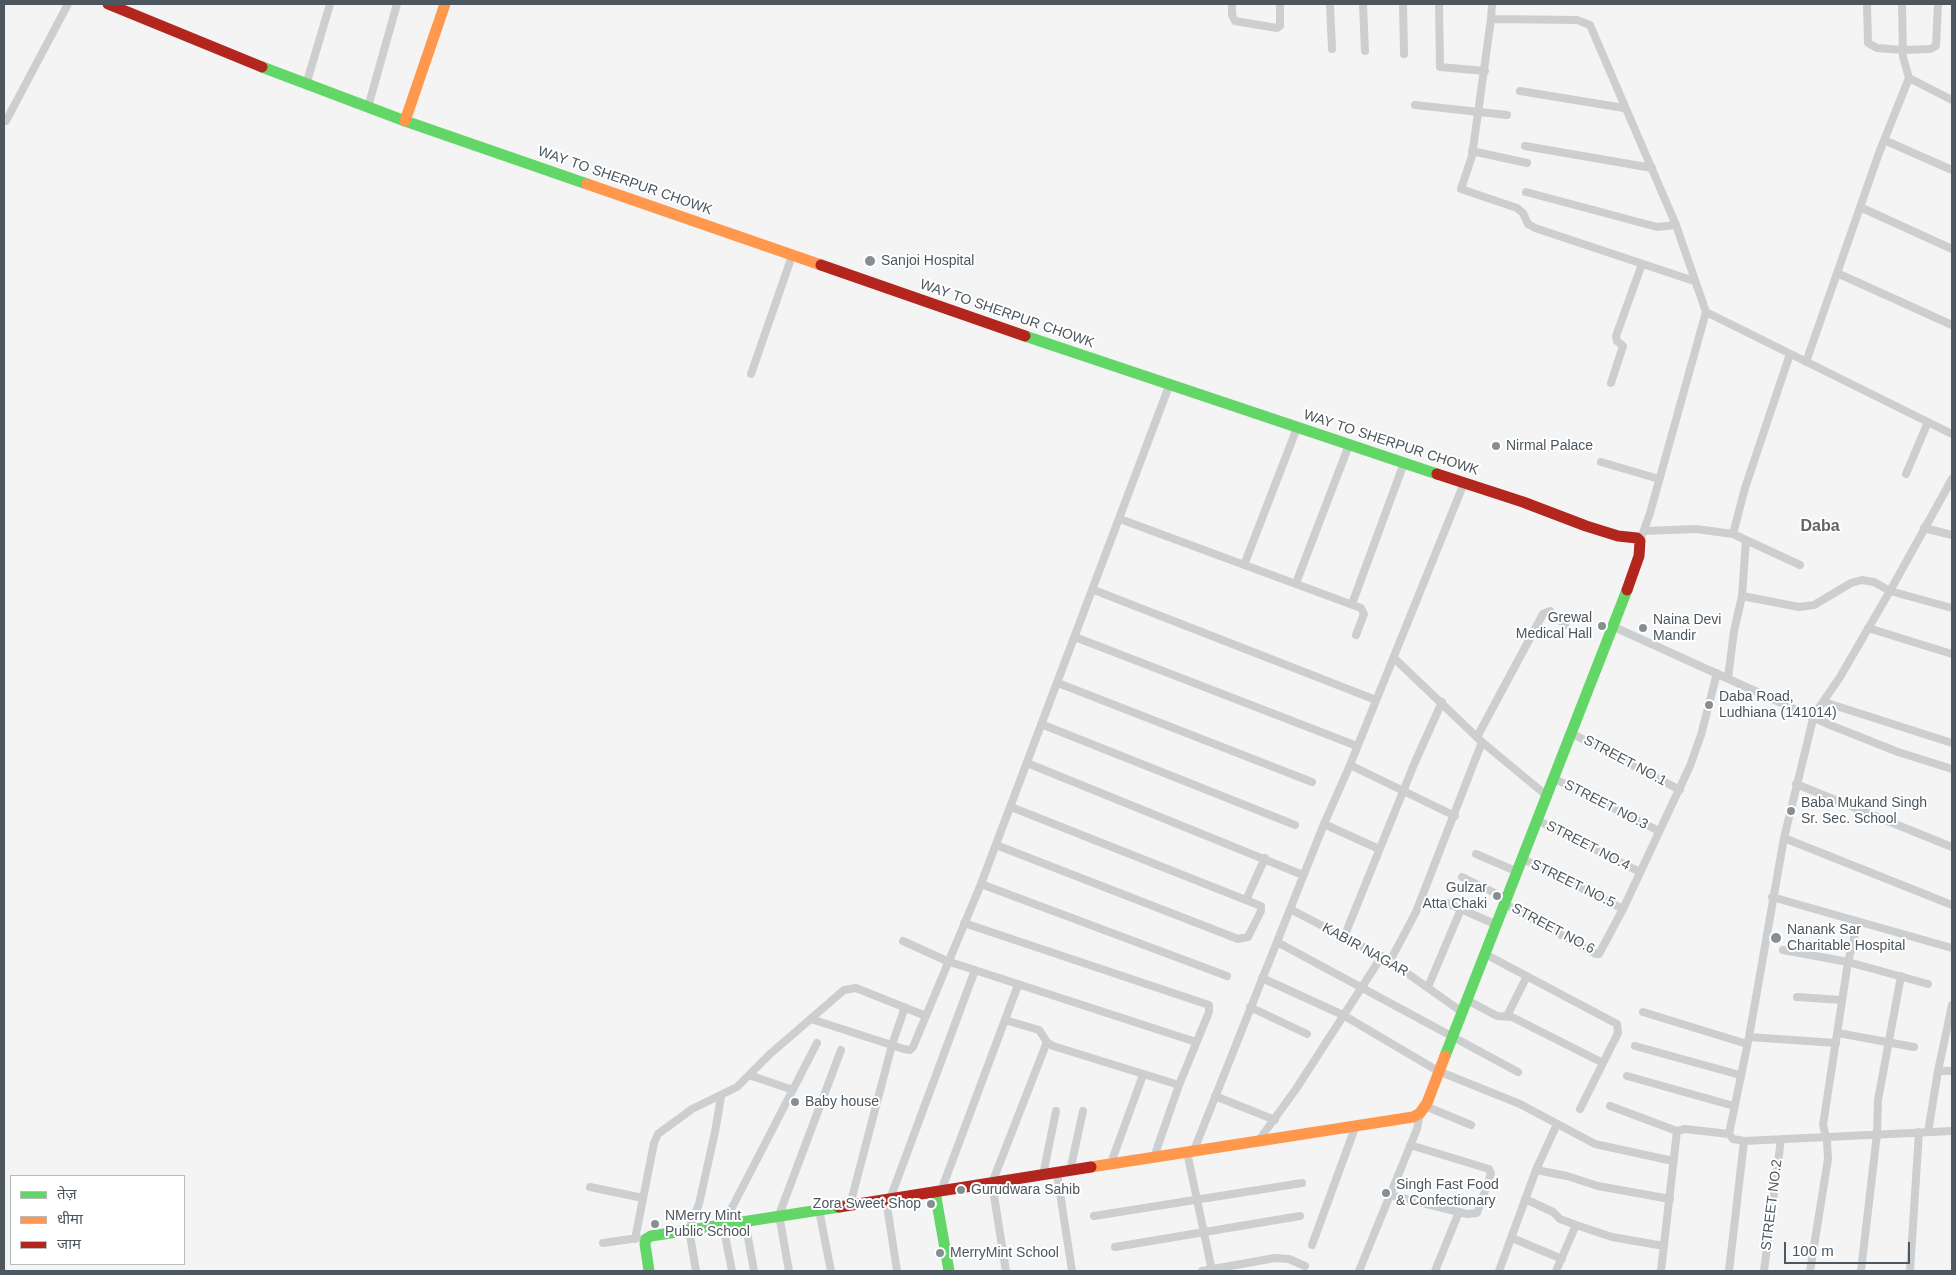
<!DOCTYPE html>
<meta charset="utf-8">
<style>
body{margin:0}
#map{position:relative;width:1956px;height:1275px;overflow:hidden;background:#f4f4f4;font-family:Helvetica,"Noto Sans Devanagari",sans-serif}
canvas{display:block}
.frame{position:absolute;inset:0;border:5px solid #4c575f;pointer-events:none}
.legend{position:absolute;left:10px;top:1175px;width:175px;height:90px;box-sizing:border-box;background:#fff;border:1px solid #b7bcbf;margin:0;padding:6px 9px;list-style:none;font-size:15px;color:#4c575f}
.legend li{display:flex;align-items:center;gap:10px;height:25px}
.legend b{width:25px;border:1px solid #b7bcbf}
.scale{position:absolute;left:1784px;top:1242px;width:126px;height:22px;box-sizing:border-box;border:2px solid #4c575f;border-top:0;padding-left:6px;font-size:15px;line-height:18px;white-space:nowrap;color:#4c575f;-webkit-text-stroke:4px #fff;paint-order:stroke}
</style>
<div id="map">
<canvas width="1956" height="1275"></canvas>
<div class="frame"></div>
<ul class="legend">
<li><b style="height:6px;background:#63d668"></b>तेज़</li>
<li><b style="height:6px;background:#ff974d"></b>धीमा</li>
<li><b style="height:6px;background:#b3261e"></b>जाम</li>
</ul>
<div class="scale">100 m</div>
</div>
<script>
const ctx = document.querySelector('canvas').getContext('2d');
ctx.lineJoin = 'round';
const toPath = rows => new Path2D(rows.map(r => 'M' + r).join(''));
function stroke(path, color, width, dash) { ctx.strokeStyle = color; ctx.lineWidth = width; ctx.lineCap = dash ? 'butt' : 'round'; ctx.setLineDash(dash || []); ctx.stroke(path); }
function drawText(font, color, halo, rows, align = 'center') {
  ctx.font = font + ' Helvetica,sans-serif'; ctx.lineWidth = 4; ctx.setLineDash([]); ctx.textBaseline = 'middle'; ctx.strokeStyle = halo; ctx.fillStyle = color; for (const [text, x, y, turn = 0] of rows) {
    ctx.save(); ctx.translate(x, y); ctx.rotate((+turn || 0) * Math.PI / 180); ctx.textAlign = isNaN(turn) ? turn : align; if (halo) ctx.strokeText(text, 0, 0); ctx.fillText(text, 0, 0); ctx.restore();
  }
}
const street = toPath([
 [1232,4,1232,15,1235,21,1277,28,1280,26,1280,4],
 [1330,4,1332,49],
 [1363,4,1365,51],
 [1403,4,1404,54],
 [1439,4,1440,67,1485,71],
 [1492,4,1491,19,1577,20,1590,25,1676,225,1706,312,1650,513,1640,541],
 [1867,4,1868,43,1877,48,1903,50,1930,49,1936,46,1938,4],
 [1902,4,1903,57,1909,78,1952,100],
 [1491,19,1472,156,1461,189,1517,208,1523,213,1528,224,1535,228,1694,281],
 [306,85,330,4],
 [1520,91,1624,108],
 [1415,105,1507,115],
 [368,107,397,4],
 [4,120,6,121,68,4],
 [1884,140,1952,170],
 [1525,146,1652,168],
 [1472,151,1527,163],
 [1526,192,1657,227,1676,225],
 [1860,207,1952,249],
 [1837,273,1952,325],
 [1706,312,1952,434],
 [1806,362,1879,153,1909,78],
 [751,374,792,256],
 [1611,383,1623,346,1617,341,1616,336,1642,264],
 [1601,462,1659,479],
 [1906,474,1928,422],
 [1120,519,1361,608,1364,614,1356,635],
 [1924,528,1952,535],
 [1644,531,1696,529,1733,534,1800,565],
 [1733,534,1745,488,1790,354],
 [1244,565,1297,428],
 [1296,583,1349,445],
 [1094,590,1376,700],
 [1742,596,1799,607,1814,605,1851,583,1862,580,1874,582,1890,591,1952,479],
 [1352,604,1404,463],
 [1952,608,1890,591,1840,677,1814,715,1784,838,1749,1037,1729,1134,1733,1139,1744,1141,1952,1131],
 [1614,627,1830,725,1898,752,1952,769],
 [1868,628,1952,654],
 [1075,637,1357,746],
 [1394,658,1482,742,1546,795],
 [1728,678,1734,631,1742,596,1746,540],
 [1058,683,1312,782],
 [1824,702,1952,743],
 [1041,724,1295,825],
 [1571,733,1680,790],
 [1477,737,1543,614,1550,611,1565,625],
 [1027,763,1303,875],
 [1350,765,1455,816],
 [1553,778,1659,831],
 [1796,784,1952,847],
 [1537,820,1640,872],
 [1324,824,1379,849],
 [1784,838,1952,905],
 [996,845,1238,939,1248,937,1261,911,1261,906,1011,807],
 [1476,854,1518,872],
 [1523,859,1623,909],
 [1462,877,1507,899],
 [981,884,1227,976],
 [1772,897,1952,948],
 [1246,900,1265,858],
 [1447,903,1497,925],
 [1505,904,1596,954,1599,954,1623,909,1690,766,1701,735,1717,673],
 [1290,909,1390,961,1462,1012],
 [964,923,1209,1005,1209,1012,1179,1085,1154,1157],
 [1344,937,1415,762,1442,702],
 [903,941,947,961,1196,1042],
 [1277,942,1518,1072],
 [1783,950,1848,962,1928,984],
 [1485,954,1617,1024,1618,1033,1580,1109],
 [1390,961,1416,912,1482,742],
 [1262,978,1343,1015,1438,1071,1520,1104,1595,1144,1673,1161],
 [1428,987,1461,909],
 [1797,997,1842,1000],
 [1467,1000,1497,1016,1512,1017,1603,1063],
 [1952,1005,1938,1071,1952,1071],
 [1250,1007,1307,1034],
 [1643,1012,1747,1044],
 [1507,1016,1527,976],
 [811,1019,904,1049,910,1050,913,1047,981,884,1169,386],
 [1005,1020,1039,1030,1047,1042,1053,1046,1179,1085],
 [1838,1033,1914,1047],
 [1749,1037,1836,1043],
 [1635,1046,1740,1075],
 [749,1075,793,1090],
 [1627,1076,1734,1106],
 [1215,1096,1275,1120],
 [1425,1106,1471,1125],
 [1610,1106,1677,1131],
 [1928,1132,1938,1071],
 [1259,1140,1296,1089,1382,956],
 [1194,1150,1324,824,1350,765,1464,483],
 [1187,1152,1212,1271],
 [1111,1163,1143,1075],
 [1536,1170,1557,1124],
 [1070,1171,1083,1111],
 [1057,1173,1072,1271],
 [1043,1175,1056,1111],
 [590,1187,643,1198],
 [941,1191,1018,985],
 [1390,1195,1467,1214,1477,1213,1491,1174,1489,1169,1410,1145],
 [886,1199,897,1271],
 [890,1199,975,970],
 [1525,1199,1553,1212,1560,1219,1576,1225,1612,1237,1664,1246],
 [850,1205,892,1045,905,1007],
 [819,1210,831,1271],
 [1094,1216,1302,1183],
 [745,1221,754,1271],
 [1512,1238,1562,1259],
 [635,1239,654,1143,658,1134,692,1109,737,1087,770,1054,844,990,856,988,926,1016],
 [603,1243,638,1238],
 [1312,1245,1356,1125],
 [1115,1247,1300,1216],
 [696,1271,689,1229,699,1204,715,1132,721,1097],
 [732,1271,723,1225,817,1043],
 [789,1271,779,1215,841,1050],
 [1006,1271,992,1183,1047,1042],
 [1202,1271,1275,1258,1289,1259,1305,1266],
 [1359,1271,1417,1129,1420,1113],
 [1435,1271,1459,1212],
 [1499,1271,1536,1170,1567,1176,1598,1186,1670,1199],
 [1556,1271,1576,1225],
 [1661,1271,1677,1131,1685,1129,1729,1134],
 [1729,1271,1744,1141],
 [1764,1271,1781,1139],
 [1810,1271,1828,1159,1827,1141,1823,1125,1848,962,1858,922],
 [1861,1271,1877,1134,1878,1100,1901,976],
 [1910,1271,1919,1132]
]);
const fast = toPath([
 [262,67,405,121,587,184],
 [1025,336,1437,474],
 [1445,1056,1627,590],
 [935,1192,949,1271],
 [649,1271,645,1244,646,1239,651,1236,839,1207]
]);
const slow = toPath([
 [405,121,445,4],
 [587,184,821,265],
 [1091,1167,1413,1117,1420,1113,1427,1103,1445,1056]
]);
const jam = toPath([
 [108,4,262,67],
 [821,265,1025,336],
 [1437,474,1523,502,1586,526,1618,536,1637,538,1640,541,1639,556,1627,590],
 [839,1207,1091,1167]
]);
const markers = [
 [870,261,6,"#878e93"],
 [1496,446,5,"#878e93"],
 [1602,626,5,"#878e93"],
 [1643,628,5,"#878e93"],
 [1709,705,5,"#878e93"],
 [1791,811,5,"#878e93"],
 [1497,896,5,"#878e93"],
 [1776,938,6,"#878e93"],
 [795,1102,5,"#878e93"],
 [961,1190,5,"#878e93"],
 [1386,1193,5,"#878e93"],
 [931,1204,5,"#878e93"],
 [655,1224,5,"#878e93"],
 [940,1253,5,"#878e93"]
];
const streetNames = [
 ["WAY TO SHERPUR CHOWK",625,181,19],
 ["WAY TO SHERPUR CHOWK",1007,314,19],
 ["WAY TO SHERPUR CHOWK",1391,443,18],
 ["STREET NO.1",1625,761,28],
 ["STREET NO.3",1606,805,27],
 ["STREET NO.4",1588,846,27],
 ["STREET NO.5",1573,884,26],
 ["STREET NO.6",1553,929,28],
 ["KABIR NAGAR",1365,950,29],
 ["STREET NO.2",1772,1205,-83]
];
const poiNames = [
 ["Sanjoi Hospital",881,261],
 ["Nirmal Palace",1506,446],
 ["Grewal",1592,618,"right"],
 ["Medical Hall",1592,634,"right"],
 ["Naina Devi",1653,620],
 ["Mandir",1653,636],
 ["Daba Road,",1719,697],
 ["Ludhiana (141014)",1719,713],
 ["Baba Mukand Singh",1801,803],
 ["Sr. Sec. School",1801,819],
 ["Gulzar",1487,888,"right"],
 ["Atta Chaki",1487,904,"right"],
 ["Nanank Sar",1787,930],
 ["Charitable Hospital",1787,946],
 ["Baby house",805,1102],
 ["Singh Fast Food",1396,1185],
 ["& Confectionary",1396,1201],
 ["Gurudwara Sahib",971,1190],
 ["Zora Sweet Shop",921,1204,"right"],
 ["NMerry Mint",665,1216],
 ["Public School",665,1232],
 ["MerryMint School",950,1253]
];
const quarterNames = [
 ["Daba",1820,527]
];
stroke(street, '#cccecf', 8);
stroke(fast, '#63d668', 11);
stroke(slow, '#ff974d', 11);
stroke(jam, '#b3261e', 11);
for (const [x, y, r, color] of markers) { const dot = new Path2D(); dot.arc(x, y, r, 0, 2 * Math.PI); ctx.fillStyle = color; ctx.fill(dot); stroke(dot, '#fff', 2); }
drawText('14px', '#4c575f', '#fff', streetNames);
drawText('14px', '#4c575f', '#fff', poiNames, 'left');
drawText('bold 16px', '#606467', '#fff', quarterNames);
</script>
